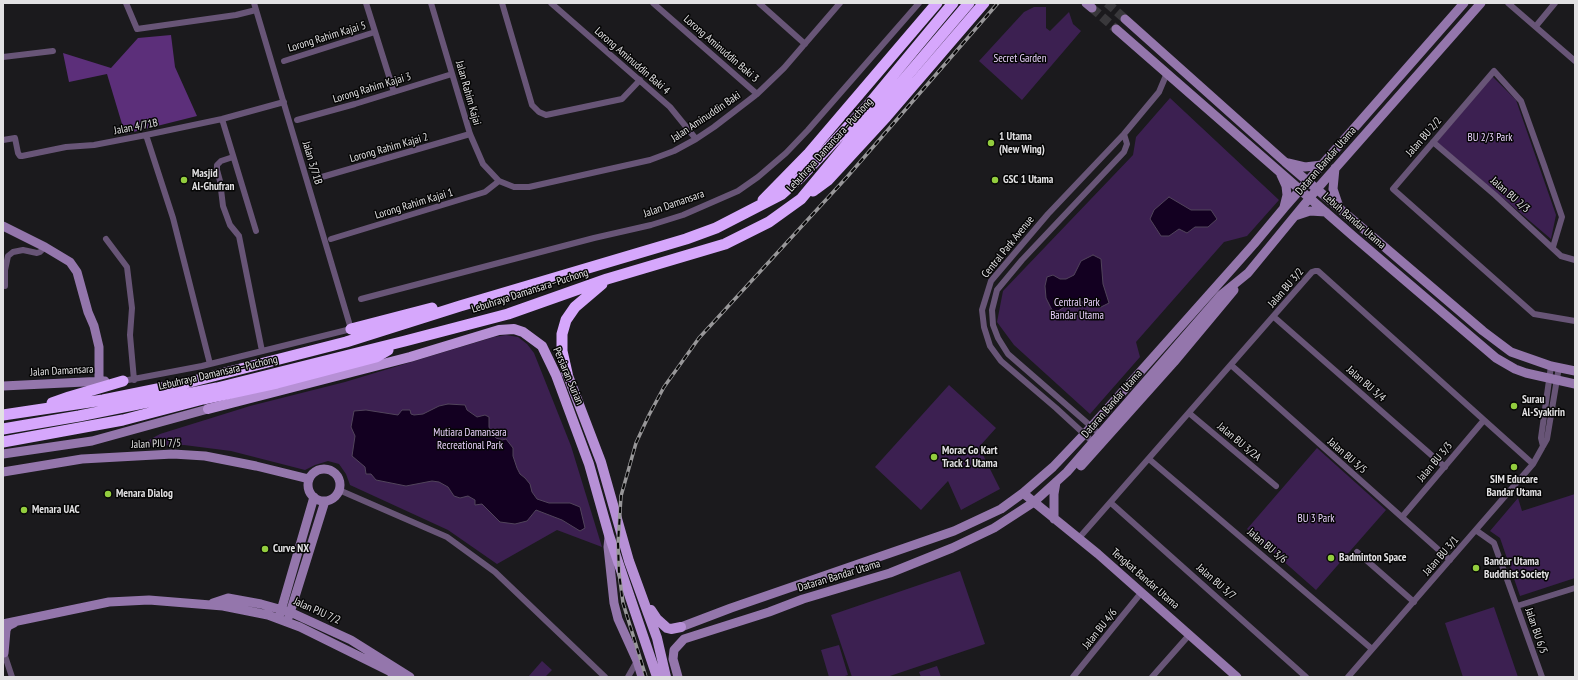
<!DOCTYPE html>
<meta charset="utf-8">
<style>
body{margin:0}
#map{position:relative;width:1578px;height:680px;overflow:hidden;background:#1b1a1d;font-family:"PT Sans Narrow",sans-serif}
canvas{display:block}
.frame{position:absolute;inset:0;border:4px solid #e2e1e3;pointer-events:none}
</style>
<div id="map">
<canvas width="1578" height="680"></canvas>
<div class="frame"></div>
</div>
<script>
const ctx = document.querySelector('canvas').getContext('2d');
ctx.lineJoin = 'round';
function fillPath(path, color) { ctx.fillStyle = color; ctx.fill(path, 'evenodd'); }
const toPath = rows => new Path2D(rows.map(r => 'M' + r).join(''));
function stroke(path, color, width, dash) { ctx.strokeStyle = color; ctx.lineWidth = width; ctx.lineCap = dash ? 'butt' : 'round'; ctx.setLineDash(dash || []); ctx.stroke(path); }
function drawText(font, color, halo, rows, align = 'center') {
  ctx.font = font + ' "PT Sans Narrow",sans-serif'; ctx.lineWidth = 3; ctx.setLineDash([]); ctx.textBaseline = 'middle'; ctx.strokeStyle = halo; ctx.fillStyle = color; for (const [text, x, y, turn = 0] of rows) {
    ctx.save(); ctx.translate(x, y); ctx.rotate((+turn || 0) * Math.PI / 180); ctx.textAlign = isNaN(turn) ? turn : align; if (halo) ctx.strokeText(text, 0, 0); ctx.fillText(text, 0, 0); ctx.restore();
  }
}
const green = toPath([
 [1034,7,1046,7,1046,28,1050,31,1069,12,1073,24,1081,31,1022,100,979,61,1024,12],
 [1492,76,1516,100,1556,215,1551,239,1437,142],
 [1170,98,1279,200,1247,236,1224,242,1136,342,1140,357,1090,414,1014,345,997,322,1003,291,1133,155,1136,137],
 [506,335,518,337,527,344,534,353,571,446,602,547,557,530,497,564,448,530,350,485,346,474,339,464,328,461,315,465,305,470,231,451,184,445,138,446,160,434,250,406,345,382,494,337],
 [949,385,996,428,979,447,1000,489,961,510,948,481,921,510,875,467],
 [1317,448,1386,510,1316,590,1247,529],
 [1575,494,1575,578,1520,596,1500,538,1490,531,1518,498,1522,511],
 [960,571,985,644,887,677,852,677,831,615],
 [1494,607,1518,677,1463,677,1445,623],
 [839,645,848,675,842,677,829,677,821,650],
 [542,661,552,670,545,677,528,677],
 [937,666,941,677,921,677,919,672]
]);
const forest = toPath([
 [171,35,175,67,197,116,125,134,107,74,69,82,63,53,111,68,138,38]
]);
const water = toPath([
 [1169,197,1191,210,1211,210,1217,219,1208,227,1195,227,1187,233,1179,229,1169,236,1161,236,1150,219,1154,210,1169,197],
 [1093,255,1101,259,1103,284,1109,303,1101,307,1088,306,1081,301,1071,303,1058,311,1052,310,1046,298,1045,286,1047,277,1053,275,1060,279,1066,279,1074,275,1081,261,1093,255],
 [448,404,465,405,467,410,477,417,485,415,489,417,489,427,491,432,496,438,502,440,506,439,513,448,513,456,517,468,520,474,525,478,530,484,532,492,537,499,549,503,570,503,580,507,585,528,580,531,562,520,536,510,527,521,515,524,500,522,482,504,475,505,475,500,468,496,460,498,454,496,448,487,439,482,432,481,406,486,376,480,371,474,366,474,365,467,352,456,355,436,351,427,354,411,366,410,398,415,402,410,410,410,411,414,414,415,423,414,439,406,448,404]
]);
const secondaryTunnel = toPath([
 [1107,3,1125,19],
 [1092,8,1116,29]
]);
const street = toPath([
 [126,3,137,29,236,15,256,10],
 [366,3,394,92],
 [431,3,470,134,483,164,499,181,514,187,529,187,650,160,674,151,696,139,714,127,757,94,784,68,840,3],
 [502,3,532,105,539,112,546,115,622,99,640,80],
 [551,3,670,107,696,139],
 [653,3,757,94],
 [759,3,805,44],
 [1508,3,1575,61],
 [1536,26,1555,3],
 [3,57,53,51],
 [284,61,375,32],
 [222,119,256,231],
 [297,120,355,104,452,74],
 [146,135,173,218,210,364],
 [3,140,15,138,18,153,20,156,22,156,66,147,94,145,146,135,222,119,284,102],
 [1433,142,1495,195,1561,256,1575,260],
 [233,157,221,161,217,165,217,170,220,181,223,206,230,225,239,236,262,351],
 [315,179,470,134],
 [106,239,127,267,132,308,130,335,134,380],
 [331,239,485,192,499,181],
 [1553,247,1562,217,1544,165,1521,101,1494,71,1393,189,1534,314,1575,321],
 [5,286,5,270,8,256,13,252,23,250,37,253,40,252,45,247],
 [361,299,594,238,651,225,683,215,738,191,758,177,786,153,808,130,919,3],
 [1274,317,1445,467],
 [1231,365,1450,560],
 [123,381,202,366,351,329,254,3],
 [1189,413,1276,486],
 [1101,435,1008,354,998,338,993,325,992,310,997,290,1022,260,1124,152,1127,144,1124,134],
 [1094,443,1056,408,1001,361,990,346,984,327,982,310,991,281,1048,214,1124,134,1159,92,1167,73],
 [1543,446,1541,438,1551,366],
 [1149,459,1372,649],
 [339,490,447,537,495,572,605,677],
 [1111,503,1306,677],
 [1402,517,1484,420],
 [1477,531,1494,543,1542,677],
 [1079,538,1312,272,1315,271,1318,271,1533,464],
 [1357,552,1414,602],
 [1517,606,1575,588],
 [3,650,12,677],
 [628,677,637,661],
 [1073,677,1141,593],
 [1152,677,1190,634],
 [1348,677,1533,464,1547,439,1559,367]
]);
const secondary = toPath([
 [1086,3,1092,8],
 [1125,19,1285,162,1483,331,1511,352,1551,366,1575,371],
 [1116,29,1353,236,1496,358,1515,369,1526,373,1575,384],
 [1288,163,1305,167,1322,165],
 [1335,168,1333,189,1339,207],
 [1281,175,1286,186,1287,195,1284,207],
 [1295,216,1310,211,1326,212],
 [3,226,45,247,70,262,77,272,88,312,94,326,99,347,99,381],
 [3,386,105,381],
 [3,454,92,441,208,409],
 [1081,466,1174,362,1234,290],
 '308 485a16 16 0 1 1 32 0a16 16 0 1 1-32 0Z',
 [3,472,82,459,173,454,205,456,256,466,309,479],
 [1023,493,1098,554,1237,677],
 [1054,519,1054,494,1056,482],
 [609,537,608,547,614,603,618,619,637,661,642,677],
 [213,603,228,598,261,604,290,612,351,640,410,677],
 [280,614,314,497],
 [289,616,325,501],
 [3,624,109,602,149,600,223,606,268,615,300,627,389,671,397,677],
 [681,627,731,608,954,531,1001,509,1023,493,1053,467,1092,426,1254,244,1284,208,1464,3],
 [4,653,6,630,8,626,14,623],
 [678,677,673,659,674,650,684,639,769,612,803,599,890,573,952,548,994,528,1034,502,1067,472,1221,295,1248,273,1317,189,1481,3]
]);
const primary = toPath([
 [567,373,601,462,629,561,657,638,666,677],
 [208,409,410,357,499,330,514,329,523,332,542,346,556,375,589,464,609,535,657,677],
 [651,610,657,619,667,628,671,629,681,627]
]);
const highway = toPath([
 [813,191,828,180,886,117,984,3],
 [763,200,809,153,937,3],
 [351,329,432,308],
 [567,373,562,351,562,334,566,320,575,307,602,284],
 [52,403,69,397,123,381],
 [3,415,103,400,182,384,346,342,460,306,686,239,716,228,782,194,800,178,870,103,953,3],
 [3,429,79,416,217,388,405,341,508,314,607,279,725,244,769,222,801,199,851,139,877,111,969,3],
 [3,442,123,420,203,399,277,383,319,372,376,357,388,350]
]);
const rail = toPath([
 [646,677,623,603,619,573,618,544,621,496,636,443,649,415,664,387,699,338,847,177,998,3]
]);
const markers = [
 [991,143,4,"#93cd3e"],
 [184,180,4,"#93cd3e"],
 [995,180,4,"#93cd3e"],
 [1514,406,4,"#93cd3e"],
 [934,457,4,"#93cd3e"],
 [1514,467,4,"#93cd3e"],
 [108,494,4,"#93cd3e"],
 [24,510,4,"#93cd3e"],
 [265,549,4,"#93cd3e"],
 [1331,558,4,"#93cd3e"],
 [1476,568,4,"#93cd3e"]
];
const streetNames = [
 ["Lorong Rahim Kajai 5",327,37,-17],
 ["Lorong Aminuddin Baki 3",721,49,41],
 ["Lorong Aminuddin Baki 4",632,61,41],
 ["Lorong Rahim Kajai 3",372,88,-17],
 ["Jalan Rahim Kajai",468,93,74],
 ["Jalan Aminuddin Baki",706,117,-34],
 ["Jalan 4/71B",136,127,-11],
 ["Jalan BU 2/2",1424,137,-49],
 ["Lebuhraya Damansara–Puchong",830,145,-48],
 ["Lorong Rahim Kajai 2",389,148,-16],
 ["Dataran Bandar Utama",1326,161,-49],
 ["Jalan 3/71B",312,163,73],
 ["Jalan BU 2/3",1510,195,41],
 ["Lorong Rahim Kajai 1",414,204,-17],
 ["Jalan Damansara",674,204,-19],
 ["Lebuh Bandar Utama",1354,221,41],
 ["Central Park Avenue",1008,247,-51],
 ["Jalan BU 3/2",1286,288,-49],
 ["Lebuhraya Damansara–Puchong",530,291,-18],
 ["Jalan Damansara",62,371,-3],
 ["Lebuhraya Damansara–Puchong",218,373,-13],
 ["Persiaran Surian",568,376,67],
 ["Jalan BU 3/4",1366,384,41],
 ["Dataran Bandar Utama",1112,404,-49],
 ["Jalan BU 3/2A",1239,442,40],
 ["Jalan PJU 7/5",156,444,-2],
 ["Jalan BU 3/5",1347,456,41],
 ["Jalan BU 3/3",1435,462,-50],
 ["Jalan BU 3/6",1267,546,40],
 ["Jalan BU 3/1",1441,556,-49],
 ["Dataran Bandar Utama",839,576,-17],
 ["Tengkat Bandar Utama",1145,579,41],
 ["Jalan BU 3/7",1216,582,41],
 ["Jalan PJU 7/2",317,611,24],
 ["Jalan BU 4/6",1100,629,-51],
 ["Jalan BU 6/5",1536,631,71]
];
const parkNames = [
 ["Secret Garden",1020,59],
 ["BU 2/3 Park",1490,138],
 ["Central Park",1077,303],
 ["Bandar Utama",1077,316],
 ["Mutiara Damansara",470,433],
 ["Recreational Park",470,446],
 ["BU 3 Park",1316,519]
];
const poiNames = [
 ["1 Utama",999,137],
 ["(New Wing)",999,150],
 ["Masjid",192,174],
 ["Al-Ghufran",192,187],
 ["GSC 1 Utama",1003,180],
 ["Surau",1522,400],
 ["Al-Syakirin",1522,413],
 ["Morac Go Kart",942,451],
 ["Track 1 Utama",942,464],
 ["SIM Educare",1514,480,"center"],
 ["Bandar Utama",1514,493,"center"],
 ["Menara Dialog",116,494],
 ["Menara UAC",32,510],
 ["Curve NX",273,549],
 ["Badminton Space",1339,558],
 ["Bandar Utama",1484,562],
 ["Buddhist Society",1484,575]
];
fillPath(green, '#3c2051');
fillPath(forest, '#5c2f7a');
fillPath(water, '#130021');
stroke(water, '#51445b', 1);
stroke(secondaryTunnel, '#39383b', 9, [9, 4.5]);
stroke(street, '#685577', 6);
stroke(secondary, '#9476ac', 9);
stroke(primary, '#b790d6', 10);
stroke(highway, '#d6a7fc', 11);
stroke(rail, '#989799', 3.5);
stroke(rail, '#060606', 2, [6]);
for (const [x, y, r, color] of markers) { const dot = new Path2D(); dot.arc(x, y, r, 0, 2 * Math.PI); ctx.fillStyle = color; ctx.fill(dot); stroke(dot, '#060606', 1.5); }
drawText('11px', '#e2e1e3', '#060606', streetNames);
drawText('11px', '#e9d2fc', '#060606', parkNames);
drawText('bold 11px', '#e2e1e3', '#060606', poiNames, 'left');
</script>
